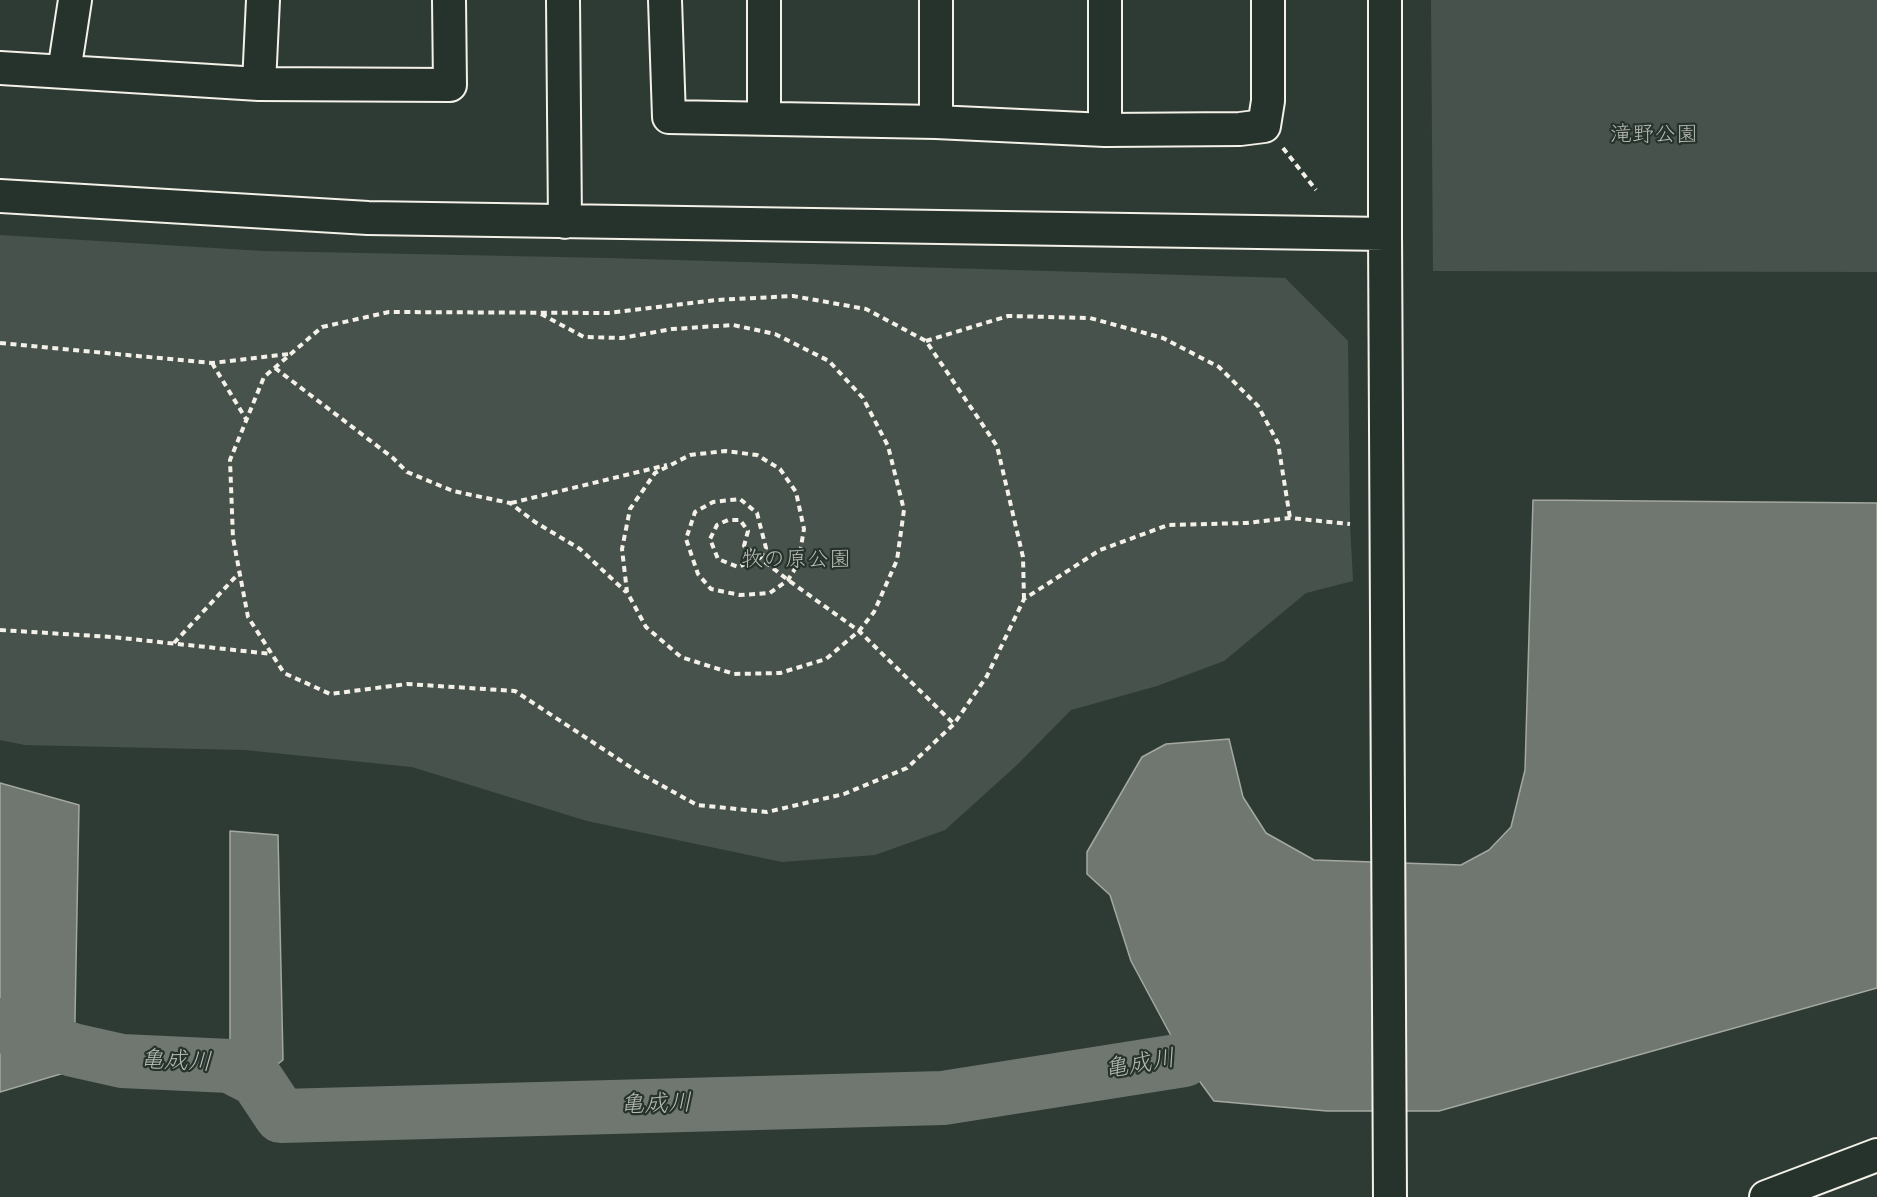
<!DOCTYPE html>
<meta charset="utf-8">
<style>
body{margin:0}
canvas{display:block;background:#2e3b34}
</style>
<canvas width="1877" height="1197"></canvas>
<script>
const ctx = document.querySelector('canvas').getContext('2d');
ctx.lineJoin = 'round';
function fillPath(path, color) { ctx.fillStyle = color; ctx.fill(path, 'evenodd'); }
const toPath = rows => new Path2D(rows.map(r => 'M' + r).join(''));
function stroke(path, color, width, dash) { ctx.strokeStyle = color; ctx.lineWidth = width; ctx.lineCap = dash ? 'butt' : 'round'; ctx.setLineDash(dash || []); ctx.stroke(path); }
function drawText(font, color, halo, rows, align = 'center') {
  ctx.font = font + ' "Architects Daughter","Klee One",sans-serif'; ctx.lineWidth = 4.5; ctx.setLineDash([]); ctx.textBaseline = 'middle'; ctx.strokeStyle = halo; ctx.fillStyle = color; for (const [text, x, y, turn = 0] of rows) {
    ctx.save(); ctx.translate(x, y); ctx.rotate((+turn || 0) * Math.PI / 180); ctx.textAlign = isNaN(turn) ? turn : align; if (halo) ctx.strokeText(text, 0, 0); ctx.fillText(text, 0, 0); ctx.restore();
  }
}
const green = toPath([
 [1431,0,1877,0,1877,272,1433,271],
 [0,235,263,251,607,258,1285,278,1348,341,1350,524,1353,581,1306,593,1224,661,1157,686,1071,710,1017,765,945,830,875,855,782,862,587,821,412,767,245,750,25,745,0,740]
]);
const water = toPath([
 [1533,500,1877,503,1877,988,1439,1111,1327,1111,1214,1101,1184,1060,1131,961,1110,895,1087,874,1087,852,1142,757,1166,744,1229,739,1243,797,1266,833,1314,860,1461,865,1489,850,1511,827,1525,770,1533,500],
 [0,783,79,805,74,1070,0,1092,0,783],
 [230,831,278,835,283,1060,257,1080,230,1066,230,831]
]);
const river = toPath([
 [0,1025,73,1050,122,1061,230,1066,257,1080,281,1116,943,1098,1184,1060,1240,1011]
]);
const path = toPath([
 [1283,148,1316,190],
 [541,314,584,337,622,338,672,329,733,325,775,334,829,361,863,398,888,446,904,510,897,560,874,612,859,631,826,659,780,673,734,674,681,657,646,627,627,592,622,549,630,509,655,473,690,455,725,451,757,455,780,469,796,492,804,529,798,564,788,580,770,593,740,595,711,589,698,574,686,539,695,512,713,502,740,499,757,513,766,548,760,558,738,567,718,559,710,539,717,525,728,520,740,520,748,531,744,546,760,558,788,580,859,631,954,724],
 [926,341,1008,316,1090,318,1163,338,1219,367,1258,406,1278,443,1290,518],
 [0,343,212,363,289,354],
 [212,363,246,419],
 [275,368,393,458,407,472,453,491,510,503,535,522,580,549,626,592],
 [511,503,667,465],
 [1024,599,1023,557,997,446,926,341,866,309,793,296,717,300,608,313,389,312,322,327,264,377,230,460,233,538,248,617,284,673,330,694,407,684,515,691,641,774,697,805,767,812,844,794,907,768,954,724,987,676,1024,599,1100,550,1168,525,1246,523,1290,518,1350,524],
 [0,630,112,637,272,654],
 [174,643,239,573]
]);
const minor = toPath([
 [563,0,565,222],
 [665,0,669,117,936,122,1105,130,1240,129,1264,126,1268,101,1268,0],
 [764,0,764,118],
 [936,0,936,122],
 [1385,0,1385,234,1390,1197],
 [0,68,259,84,450,85,449,0],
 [64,72,75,0],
 [259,84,263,0],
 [1105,130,1105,0],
 [0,196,368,218,1385,234],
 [1766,1197,1877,1155]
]);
const parkNames = [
 ["滝野公園",1654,136],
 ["牧の原公園",796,561]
];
const waterNames = [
 ["亀成川",176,1063,2],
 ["亀成川",1140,1066,-10],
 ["亀成川",656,1106,-2]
];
fillPath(green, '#48524c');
fillPath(water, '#6f7770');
stroke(water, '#a4a8a0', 1.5);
stroke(river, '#6f7770', 54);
stroke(minor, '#f4f1e8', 36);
stroke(path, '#f4f1e8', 4, [6, 4.5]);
stroke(minor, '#26332d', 32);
drawText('22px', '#b8b9b1', '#26332d', parkNames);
drawText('italic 24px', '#b8bab2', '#26332d', waterNames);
</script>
